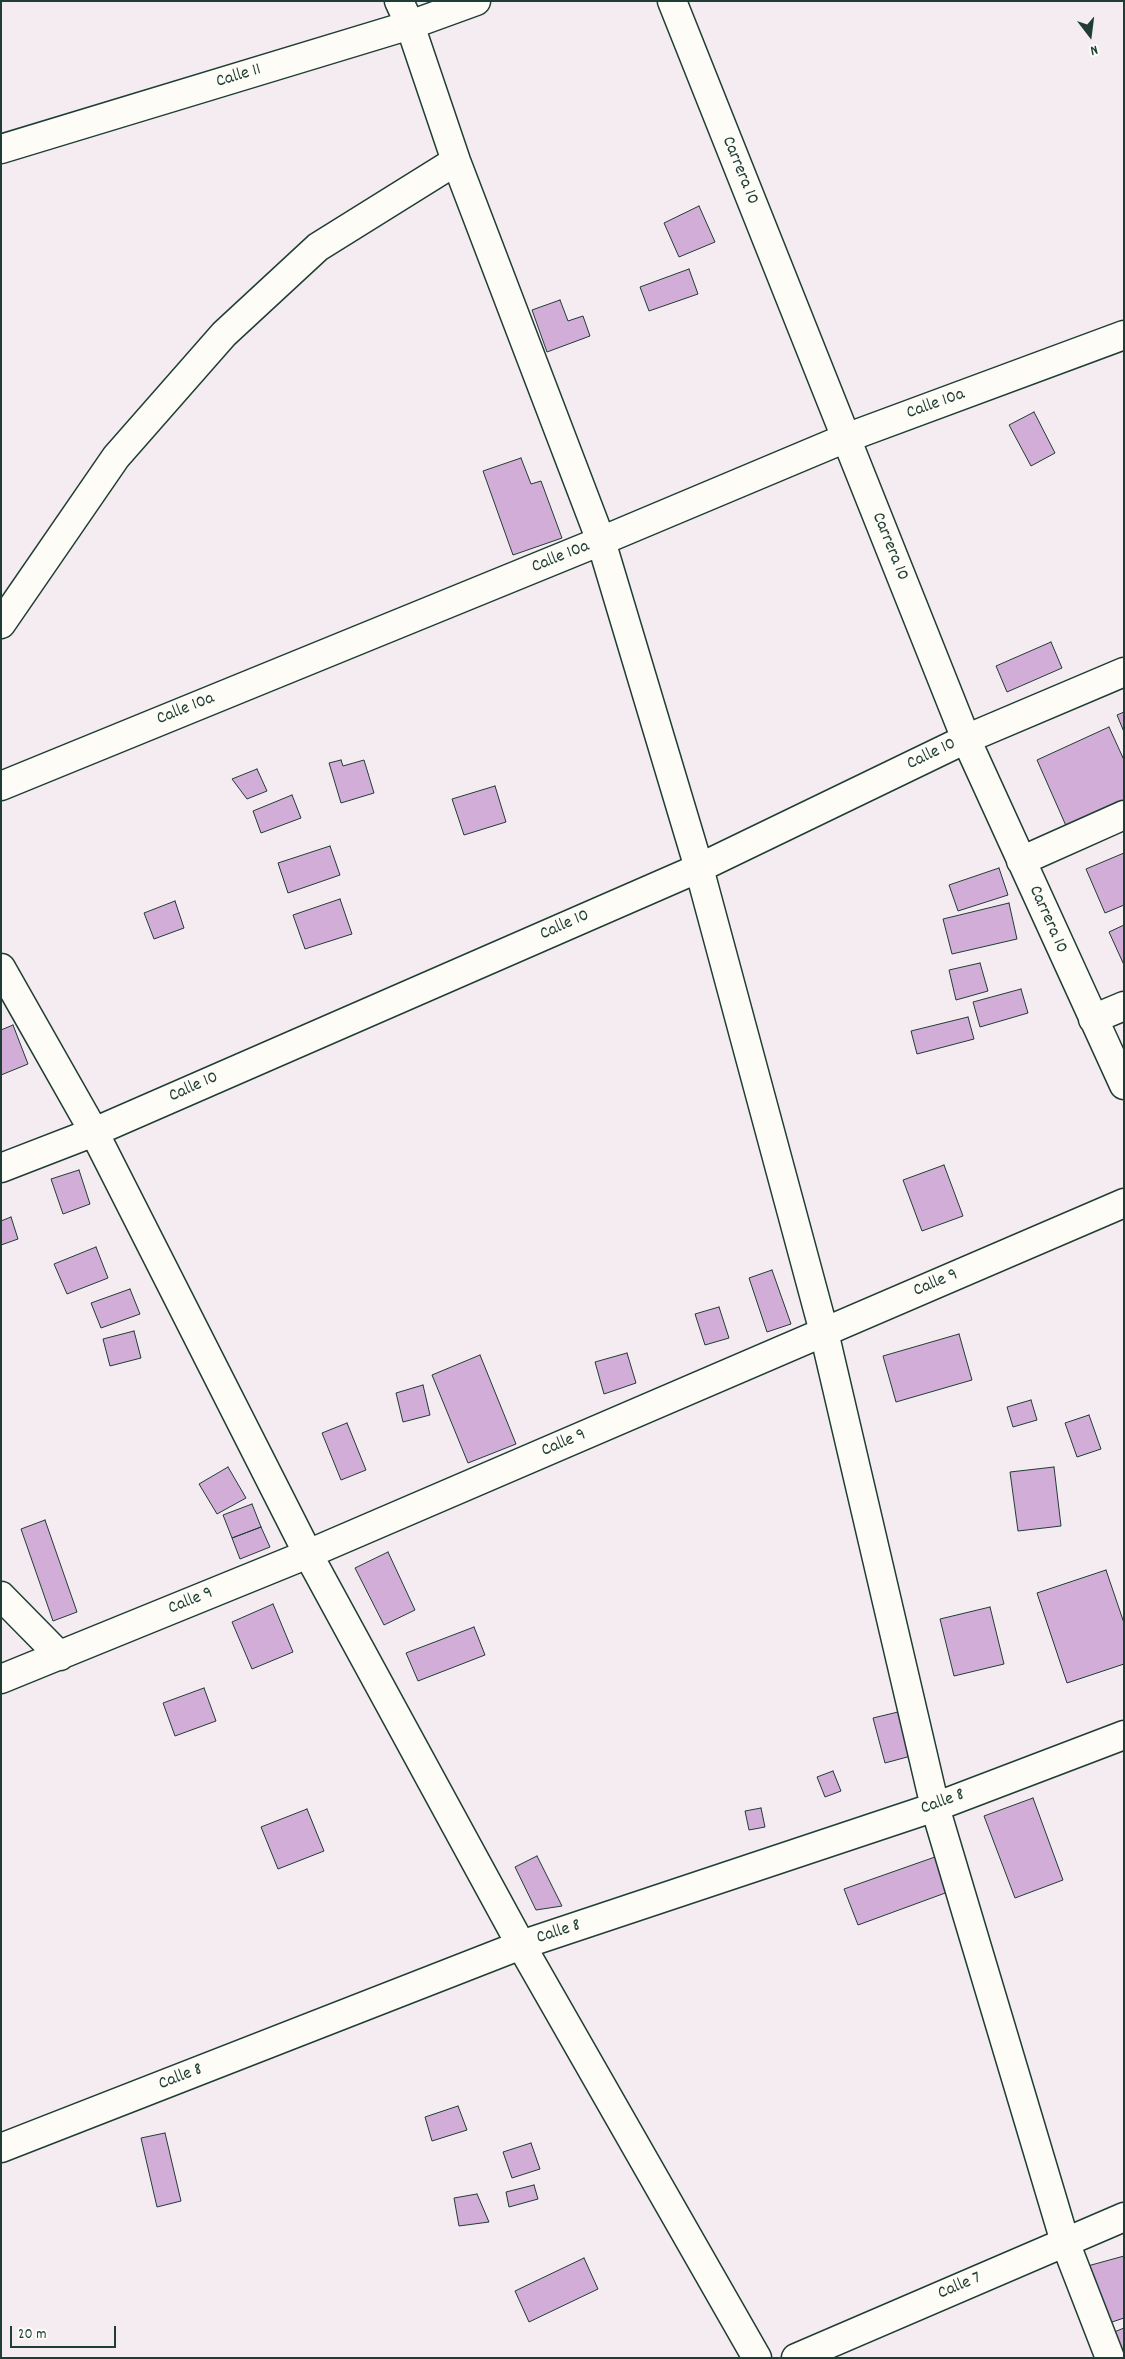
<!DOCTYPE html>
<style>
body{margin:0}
#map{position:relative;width:1125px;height:2359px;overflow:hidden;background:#f4ecf1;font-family:Dekko,sans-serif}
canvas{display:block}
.frame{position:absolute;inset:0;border:2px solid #1f3d34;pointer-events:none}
.north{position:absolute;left:1065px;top:10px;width:50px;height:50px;-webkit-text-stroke:4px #fdfcf7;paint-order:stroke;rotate:165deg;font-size:14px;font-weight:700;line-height:20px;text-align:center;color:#1f3d34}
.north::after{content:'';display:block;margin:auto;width:18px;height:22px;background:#1f3d34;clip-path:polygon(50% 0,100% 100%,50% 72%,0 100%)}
.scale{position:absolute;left:10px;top:2326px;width:106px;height:22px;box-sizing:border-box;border:2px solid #1f3d34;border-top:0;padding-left:6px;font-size:15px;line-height:18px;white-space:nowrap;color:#1f3d34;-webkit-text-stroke:4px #fdfcf7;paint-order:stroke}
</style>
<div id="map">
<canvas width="1125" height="2359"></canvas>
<div class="frame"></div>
<div class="north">N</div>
<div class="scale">20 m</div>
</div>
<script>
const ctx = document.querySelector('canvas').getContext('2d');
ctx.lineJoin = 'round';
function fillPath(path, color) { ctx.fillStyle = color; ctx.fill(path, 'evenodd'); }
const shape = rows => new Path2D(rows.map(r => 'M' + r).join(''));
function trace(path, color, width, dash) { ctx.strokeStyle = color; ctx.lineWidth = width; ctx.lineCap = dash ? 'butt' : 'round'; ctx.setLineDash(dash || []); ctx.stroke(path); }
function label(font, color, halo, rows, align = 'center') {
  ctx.font = font + ' Dekko,sans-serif'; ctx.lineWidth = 4; ctx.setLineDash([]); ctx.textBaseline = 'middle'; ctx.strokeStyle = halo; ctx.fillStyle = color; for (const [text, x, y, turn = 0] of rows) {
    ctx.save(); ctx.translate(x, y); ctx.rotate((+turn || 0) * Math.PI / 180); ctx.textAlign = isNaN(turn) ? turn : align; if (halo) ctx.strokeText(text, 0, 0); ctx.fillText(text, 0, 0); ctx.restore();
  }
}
const building = shape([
 [699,206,715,242,679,257,664,223,699,206],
 [689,269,698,294,649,311,640,287,689,269],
 [560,300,568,321,583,316,590,336,547,352,532,310,560,300],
 [1034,412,1055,453,1031,466,1009,425,1034,412],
 [521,458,531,484,541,481,562,538,513,555,483,471,521,458],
 [1051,642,1062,668,1007,692,996,666,1051,642],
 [1124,712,1124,732,1117,715,1124,712],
 [1109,727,1124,760,1124,803,1067,828,1037,760,1109,727],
 [341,760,343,766,364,760,374,793,341,803,329,763,341,760],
 [257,769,267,791,247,799,232,779,257,769],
 [495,786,506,822,464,835,452,799,495,786],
 [292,795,301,818,261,833,253,811,292,795],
 [330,846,340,875,288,893,278,863,330,846],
 [1124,853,1124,905,1105,913,1086,869,1124,853],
 [999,868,1008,895,958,911,949,885,999,868],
 [340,899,352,934,305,949,293,915,340,899],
 [175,901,184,928,154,939,144,913,175,901],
 [1009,903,1017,939,952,954,943,919,1009,903],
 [1124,925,1124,965,1109,932,1124,925],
 [980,963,988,991,956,1000,949,970,980,963],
 [1021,989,1028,1013,980,1027,973,1002,1021,989],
 [968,1017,974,1039,917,1054,911,1031,968,1017],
 [13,1025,28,1064,1,1075,1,1030,13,1025],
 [944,1165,963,1216,922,1231,903,1180,944,1165],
 [79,1170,90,1204,63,1214,51,1179,79,1170],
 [11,1217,18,1239,1,1245,1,1221,11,1217],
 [96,1247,108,1278,67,1294,54,1264,96,1247],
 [772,1270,791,1324,767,1332,749,1278,772,1270],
 [130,1289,140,1314,101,1328,91,1303,130,1289],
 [719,1307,729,1338,705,1345,695,1314,719,1307],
 [134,1331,141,1358,110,1366,103,1339,134,1331],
 [959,1334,972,1380,896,1402,883,1356,959,1334],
 [627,1353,636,1383,604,1394,595,1362,627,1353],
 [480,1355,516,1444,468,1463,432,1375,480,1355],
 [423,1385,430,1415,403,1422,396,1393,423,1385],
 [1031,1400,1037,1420,1013,1427,1007,1407,1031,1400],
 [1089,1415,1101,1449,1077,1457,1065,1423,1089,1415],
 [347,1423,366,1470,341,1480,322,1433,347,1423],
 [228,1467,246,1498,217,1514,199,1484,228,1467],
 [1054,1467,1061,1526,1018,1531,1010,1472,1054,1467],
 [252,1504,261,1527,232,1538,223,1515,252,1504],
 [45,1520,77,1612,53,1621,21,1529,45,1520],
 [261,1527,270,1547,240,1559,232,1538,261,1527],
 [388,1552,415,1610,384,1625,355,1568,388,1552],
 [1106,1570,1124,1623,1124,1664,1067,1683,1037,1593,1106,1570],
 [273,1604,293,1652,252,1669,232,1622,273,1604],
 [990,1607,1004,1664,954,1676,940,1619,990,1607],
 [474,1627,485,1655,418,1681,406,1653,474,1627],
 [204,1688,216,1721,175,1736,163,1703,204,1688],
 [898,1712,911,1756,885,1763,873,1718,898,1712],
 [833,1771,841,1791,825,1797,817,1777,833,1771],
 [1033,1798,1063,1880,1015,1898,984,1816,1033,1798],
 [761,1808,765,1827,749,1830,745,1811,761,1808],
 [307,1809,324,1851,278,1869,261,1827,307,1809],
 [537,1856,562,1906,536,1910,515,1867,537,1856],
 [935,1857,948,1892,858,1925,844,1889,935,1857],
 [458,2106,467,2130,432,2141,425,2117,458,2106],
 [165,2133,181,2201,157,2207,141,2138,165,2133],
 [531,2143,540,2169,512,2178,503,2152,531,2143],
 [534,2185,538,2199,509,2207,506,2192,534,2185],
 [477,2194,489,2222,459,2226,454,2198,477,2194],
 [1124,2256,1124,2318,1106,2324,1084,2267,1124,2256],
 [584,2258,598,2289,529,2322,515,2291,584,2258],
 [1124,2328,1124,2358,1116,2358,1107,2335,1124,2328]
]);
const minor = shape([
 [399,1,410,25,456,161,601,541,699,868,824,1332,935,1807,1065,2242,1110,2358],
 [672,1,966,739,1124,1085],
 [1,149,410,25,476,1],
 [1,624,116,457,224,334,318,247,456,161],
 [1,786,601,541,846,438,1124,335],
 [1021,861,1124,815],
 [1,968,94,1132,308,1554,521,1945,757,2358],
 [1093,1019,1124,1006],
 [1,1168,94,1132,699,868,966,739,1124,672],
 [1,1596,60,1656],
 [1,1679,308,1554,1124,1203],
 [1,2148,521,1945,935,1807,1124,1735],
 [796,2358,1124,2217]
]);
const streetNames = [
 ["Calle 11",239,77,-17],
 ["Carrera 10",739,171,68],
 ["Calle 10a",936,405,-20],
 ["Carrera 10",889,547,68],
 ["Calle 10a",561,558,-22],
 ["Calle 10a",186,710,-22],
 ["Calle 10",932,755,-26],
 ["Carrera 10",1047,920,66],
 ["Calle 10",565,926,-24],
 ["Calle 10",194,1088,-24],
 ["Calle 9",936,1284,-23],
 ["Calle 9",564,1444,-23],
 ["Calle 9",191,1602,-22],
 ["Calle 8",943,1803,-20],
 ["Calle 8",559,1933,-18],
 ["Calle 8",181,2078,-21],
 ["Calle 7",960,2287,-23]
];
fillPath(building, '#d1add7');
trace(building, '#1f3d34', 1);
trace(minor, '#1f3d34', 31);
trace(minor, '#fdfcf7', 28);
label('18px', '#1f3d34', '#fdfcf7', streetNames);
</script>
